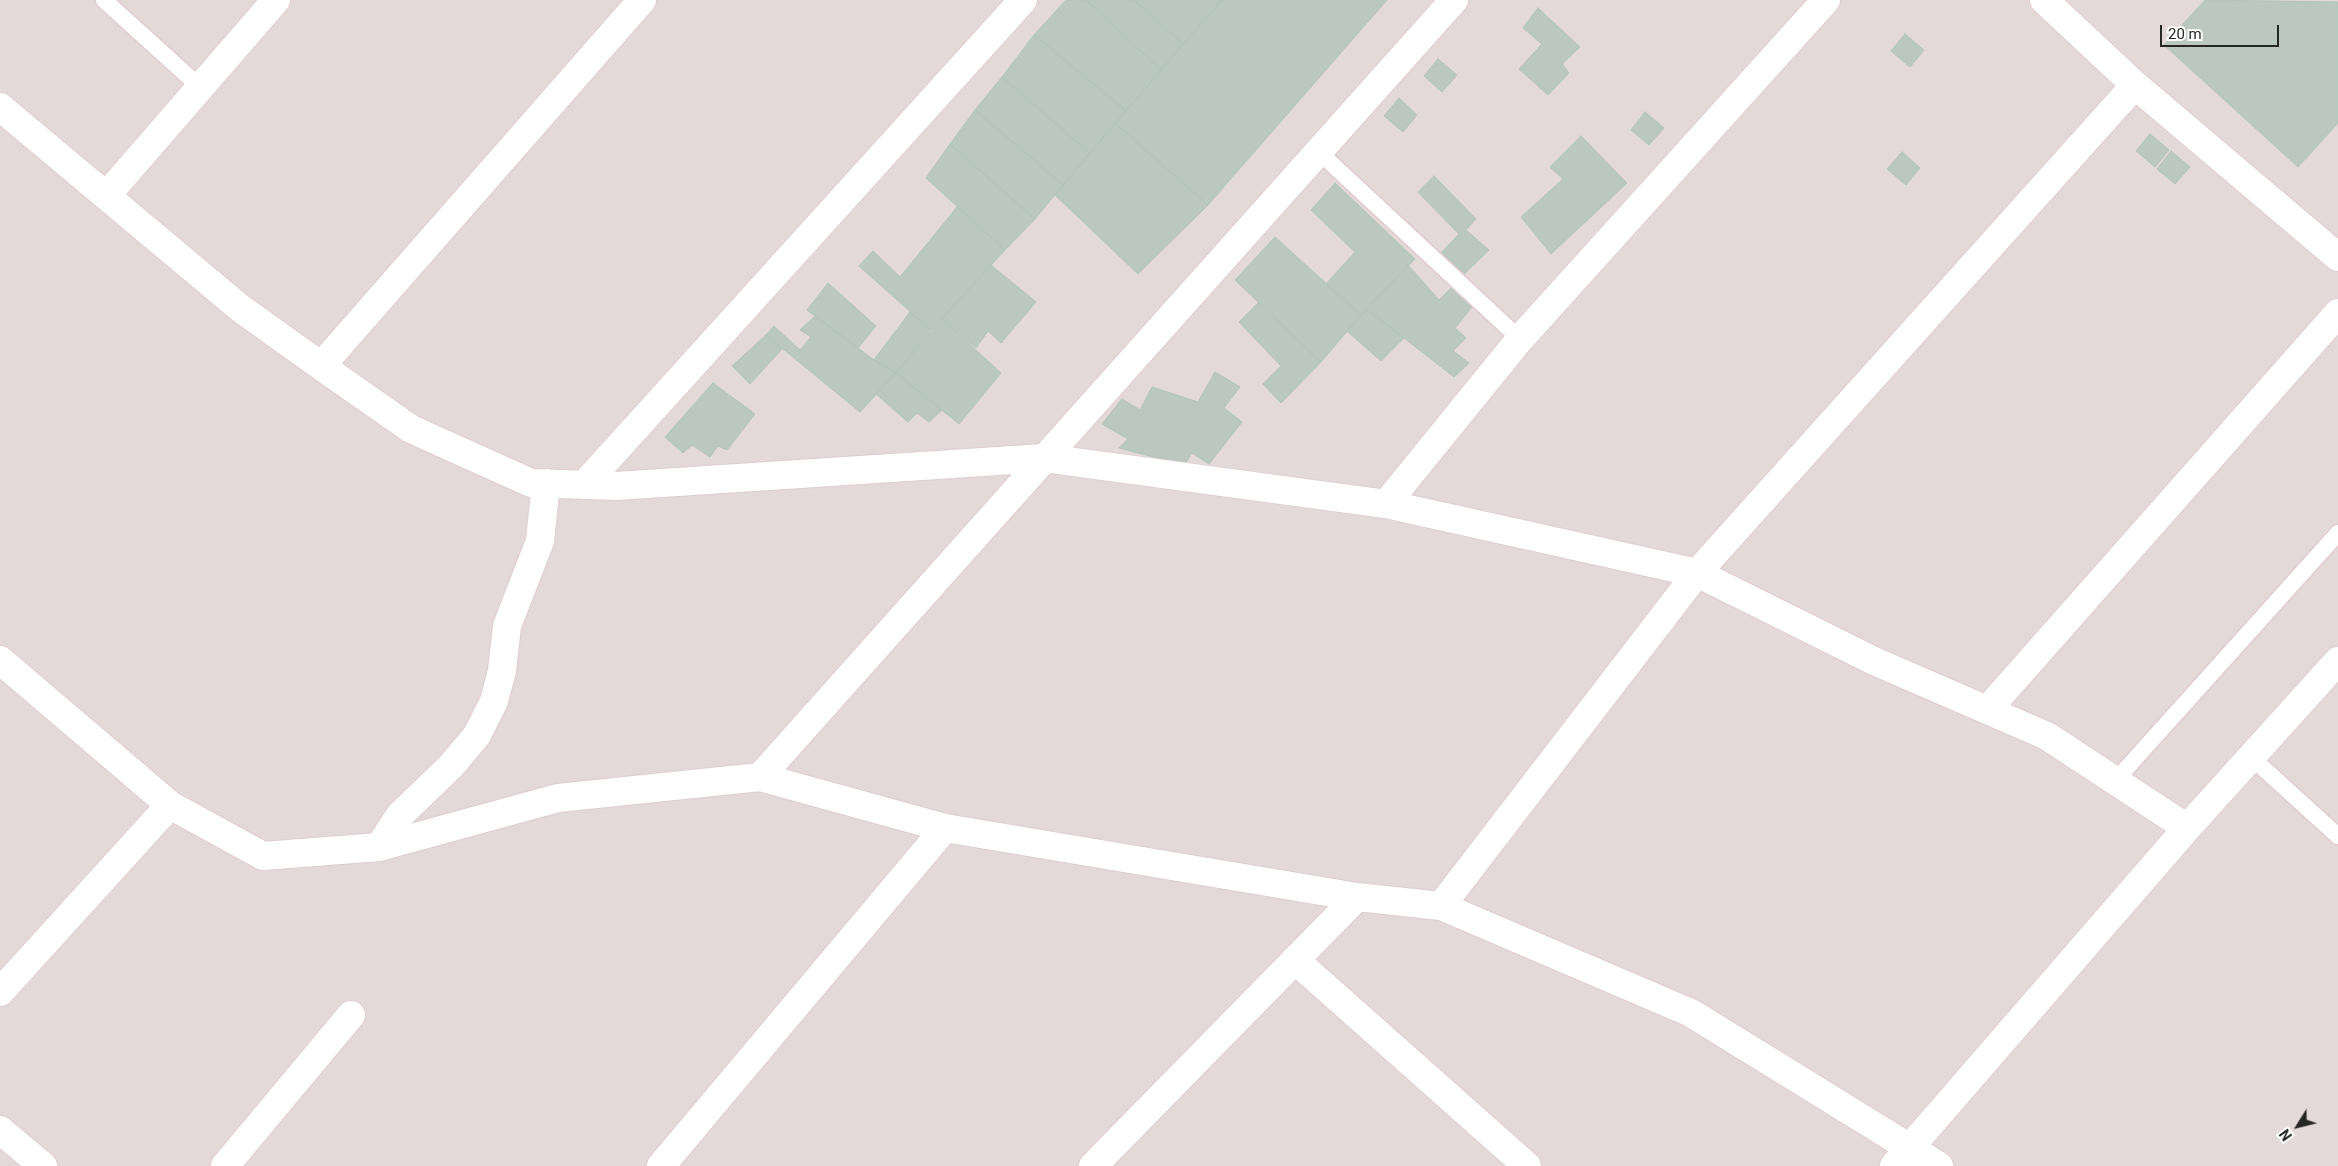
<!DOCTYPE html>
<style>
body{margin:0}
#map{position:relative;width:2338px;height:1166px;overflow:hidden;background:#d7eade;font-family:Roboto,sans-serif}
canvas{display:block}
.north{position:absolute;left:2273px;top:1101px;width:50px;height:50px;-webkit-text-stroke:4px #fff;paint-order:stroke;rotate:234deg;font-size:14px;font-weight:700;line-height:20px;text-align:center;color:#262626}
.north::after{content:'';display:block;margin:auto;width:18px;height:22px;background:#262626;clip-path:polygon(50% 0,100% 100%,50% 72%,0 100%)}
.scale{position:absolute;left:2160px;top:25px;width:119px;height:22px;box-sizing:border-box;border:2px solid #262626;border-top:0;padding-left:6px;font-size:15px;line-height:18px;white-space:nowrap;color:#262626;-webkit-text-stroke:4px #fff;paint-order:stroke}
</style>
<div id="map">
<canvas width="2338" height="1166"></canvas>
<div class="north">N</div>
<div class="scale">20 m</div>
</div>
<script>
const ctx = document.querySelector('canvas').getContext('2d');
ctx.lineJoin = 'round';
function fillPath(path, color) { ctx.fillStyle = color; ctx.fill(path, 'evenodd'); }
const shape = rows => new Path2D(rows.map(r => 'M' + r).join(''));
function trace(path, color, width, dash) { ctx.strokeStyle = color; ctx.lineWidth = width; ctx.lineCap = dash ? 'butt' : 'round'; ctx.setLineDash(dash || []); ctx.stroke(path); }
const industrial = shape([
 [0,0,2338,0,2338,1166,0,1166]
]);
const building = shape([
 [1066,0,1086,0,1161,70,1126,111,1034,35,1066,0],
 [1086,0,1134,0,1183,44,1161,70,1086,0],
 [1134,0,1222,0,1183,44,1134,0],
 [1222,0,1387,0,1208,205,1115,123,1222,0],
 [2205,0,2338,2,2338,123,2298,167,2164,45,2205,0],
 [1538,8,1580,47,1562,64,1569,73,1548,95,1519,69,1542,44,1523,28,1538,8],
 [1905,34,1924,50,1910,67,1891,51,1905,34],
 [1034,35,1126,111,1090,153,1002,77,1034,35],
 [1438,59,1457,75,1442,92,1424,76,1438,59],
 [1002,77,1090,153,1063,185,975,110,1002,77],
 [1399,98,1417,115,1403,132,1384,116,1399,98],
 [975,110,1063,185,1035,219,950,144,975,110],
 [1645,112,1664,128,1649,145,1631,130,1645,112],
 [1115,123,1208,205,1138,274,1055,195,1115,123],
 [2150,134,2169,150,2155,167,2136,151,2150,134],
 [1581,136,1627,183,1551,254,1521,217,1563,179,1550,167,1581,136],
 [950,144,1035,219,1005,250,926,178,950,144],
 [2171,151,2190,167,2175,184,2157,169,2171,151],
 [1902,152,1920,168,1906,185,1887,169,1902,152],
 [1434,176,1476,219,1466,230,1489,250,1462,276,1440,254,1459,234,1418,192,1434,176],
 [1335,183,1415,259,1361,315,1326,284,1355,252,1311,210,1335,183],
 [957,207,1005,250,931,330,859,266,873,251,900,277,957,207],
 [1275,237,1361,315,1321,362,1235,280,1275,237],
 [991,265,1036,302,1001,343,988,331,976,348,942,319,991,265],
 [1408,265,1439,300,1451,288,1472,307,1455,328,1466,338,1453,351,1469,363,1454,377,1367,309,1408,265],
 [828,283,876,326,858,348,807,310,828,283],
 [1258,303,1321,362,1281,403,1263,384,1281,366,1239,322,1258,303],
 [1367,309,1404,338,1381,361,1347,331,1367,309],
 [910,312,931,330,896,373,874,360,910,312],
 [815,316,874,360,896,373,860,412,766,335,774,326,800,350,811,337,800,330,815,316],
 [942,319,1001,373,959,424,896,373,942,319],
 [766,335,782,349,750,384,732,366,766,335],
 [1215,372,1240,387,1224,408,1242,422,1209,464,1192,453,1184,465,1119,448,1128,439,1102,424,1122,399,1140,410,1152,387,1198,402,1215,372],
 [896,373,942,410,929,422,917,413,908,422,876,394,896,373],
 [713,383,755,414,727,450,718,446,710,457,692,445,683,453,665,437,713,383]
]);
const service = shape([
 [104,0,201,88],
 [1319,152,1520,339],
 [2251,757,2338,836],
 [2115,781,2338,533]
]);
const minor = shape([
 [2044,0,2135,85,2338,257],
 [0,107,240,308,321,366,411,429,531,483,616,486,1044,458,1386,504,1697,573,1874,661,2047,736,2187,828],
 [106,196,276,0],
 [321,366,642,0],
 [584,485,1023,0],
 [1386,504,1520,339,1826,0],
 [0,660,170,805,263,856,379,847,558,798,760,777,945,828,1357,897,1441,906,1691,1013,1939,1166],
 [1988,709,2338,313],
 [760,777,1454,0],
 [379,847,400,815,451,766,477,735,494,701,502,671,507,626,540,541,546,483],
 [1441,906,1697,573,2135,85],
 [1295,960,1527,1166],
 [0,992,170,805],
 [0,1130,43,1166],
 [225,1166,351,1015],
 [661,1166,945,828],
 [1093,1166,1357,897],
 [1894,1166,2187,828,2338,661]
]);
fillPath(industrial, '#e2d9d8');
fillPath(building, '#bac8c0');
trace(building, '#b1c5ba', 1);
trace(service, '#e1ccd3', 19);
trace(minor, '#e1ccd3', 30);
trace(service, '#fff', 16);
trace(minor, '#fff', 28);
</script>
